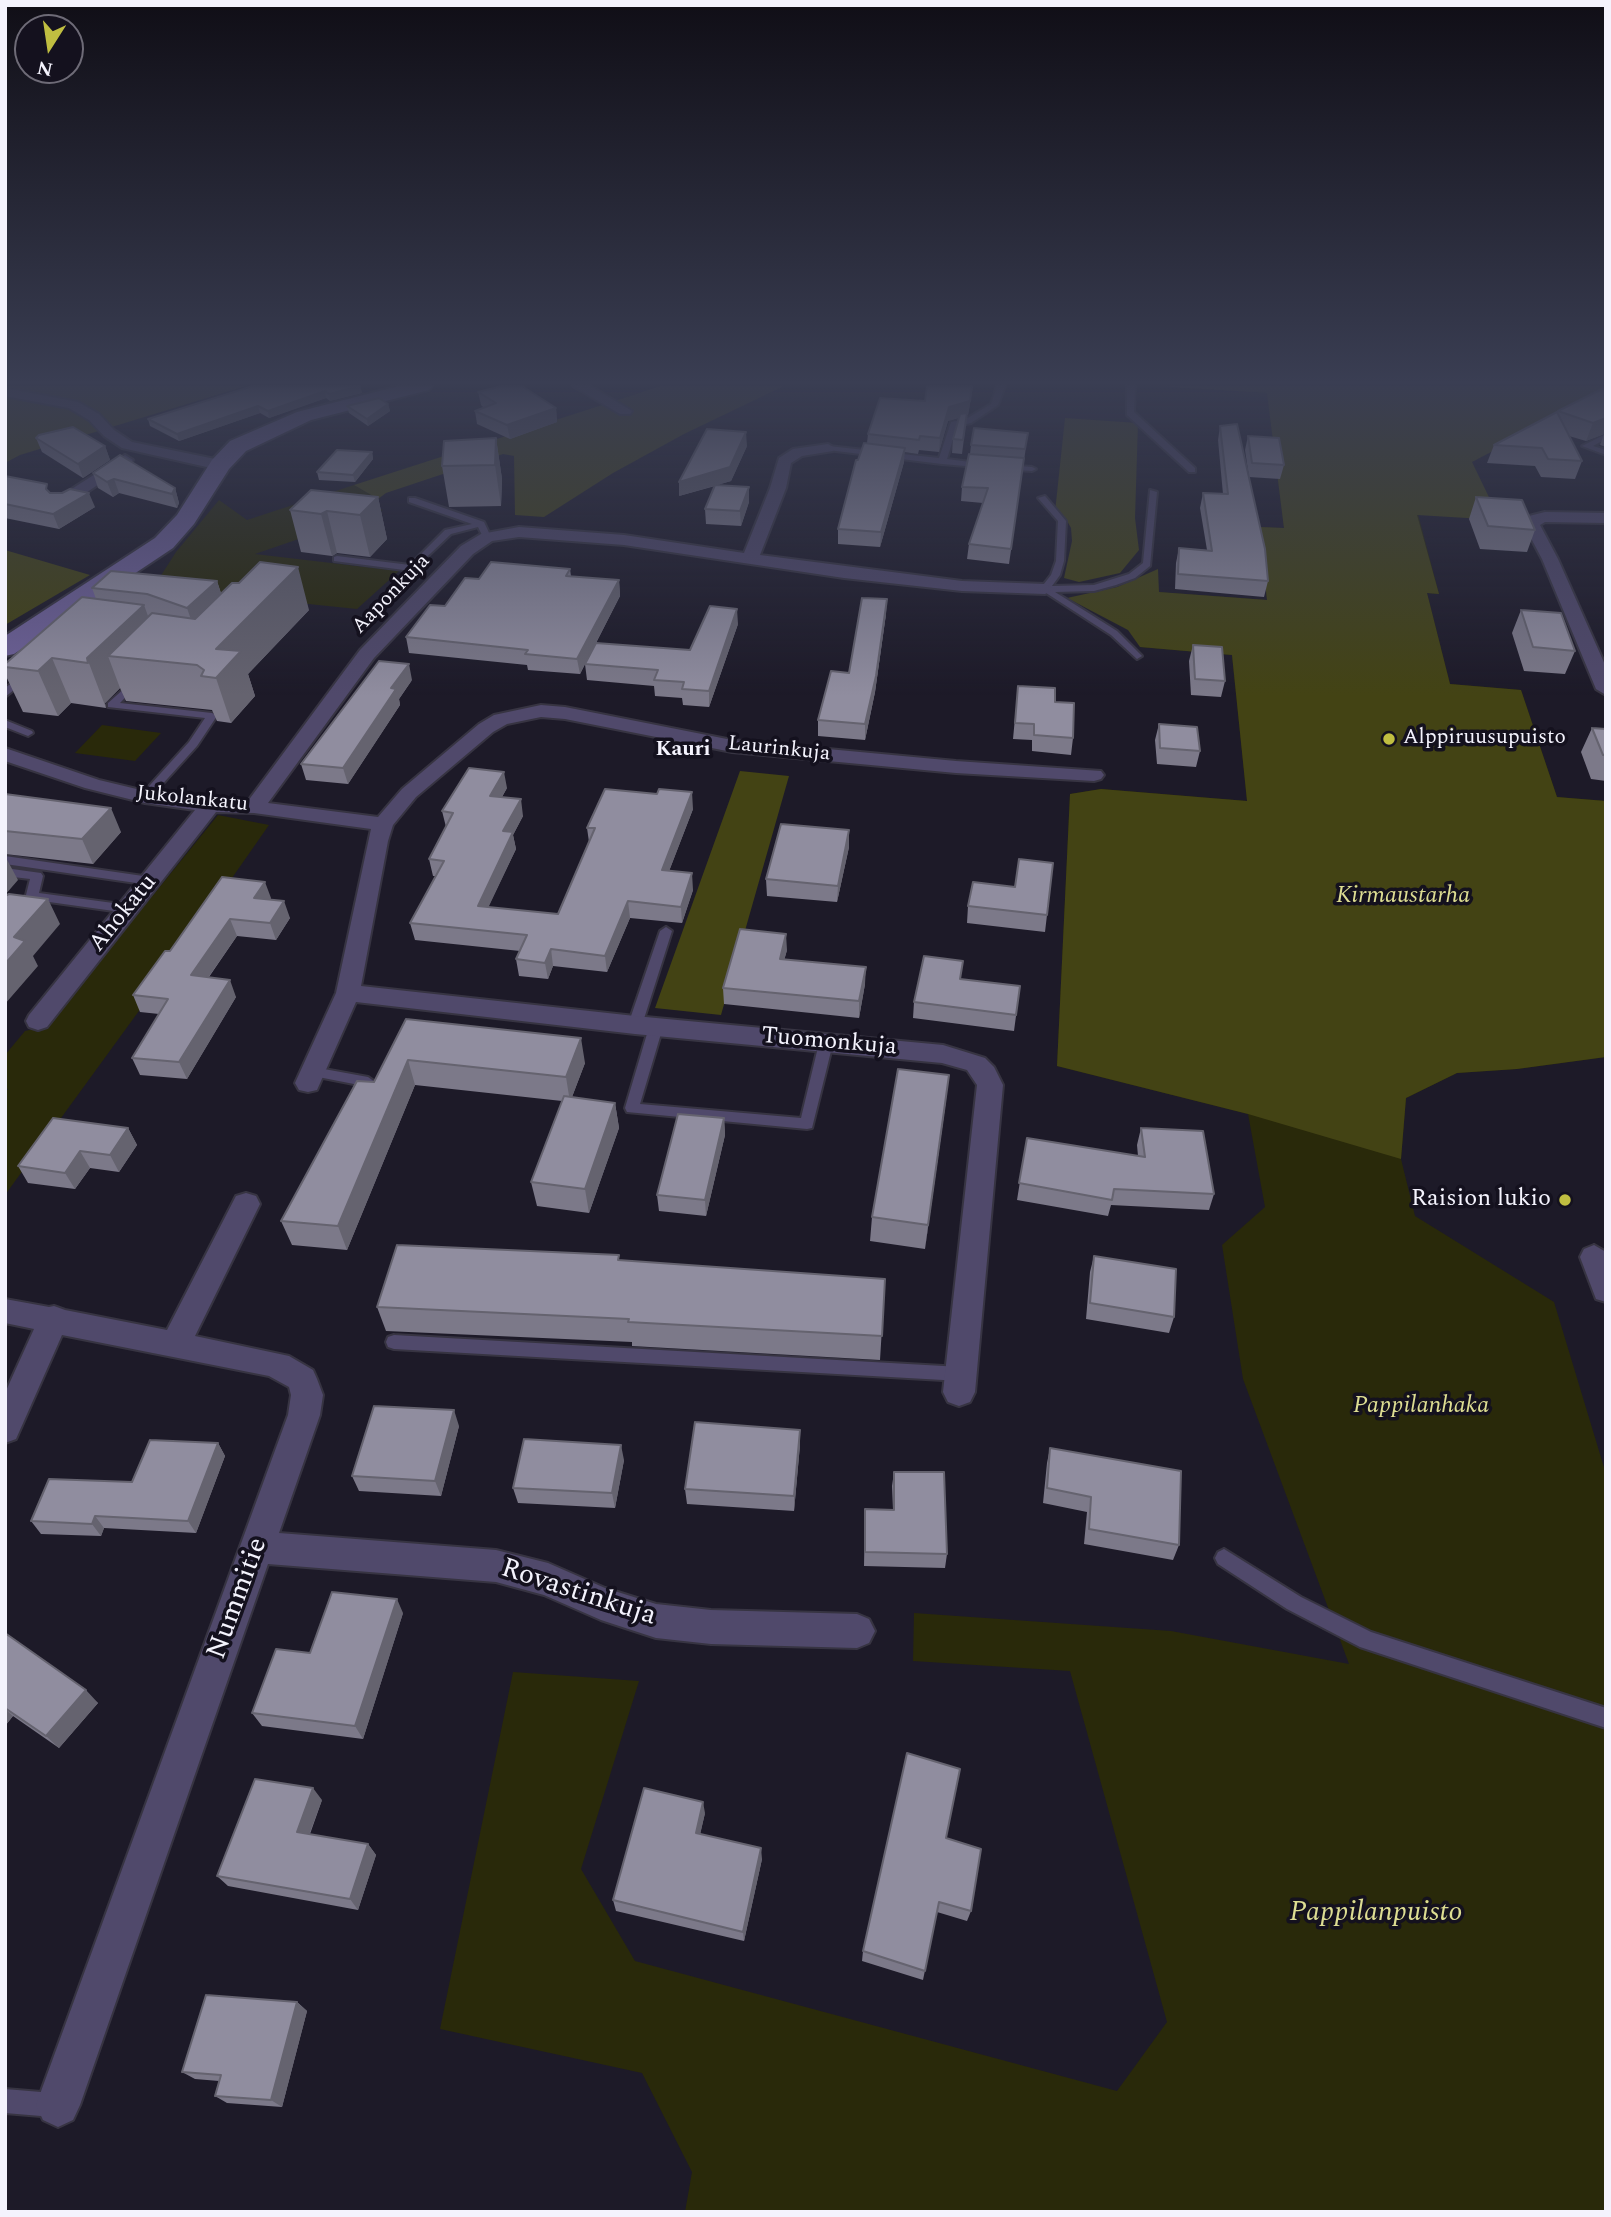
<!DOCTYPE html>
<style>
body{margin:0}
#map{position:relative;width:1611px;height:2217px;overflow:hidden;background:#1d1a28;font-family:Spectral,serif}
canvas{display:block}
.frame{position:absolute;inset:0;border:7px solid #f4f3fd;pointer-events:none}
.north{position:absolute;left:14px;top:14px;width:70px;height:70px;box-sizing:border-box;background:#14111e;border:2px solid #6e6b77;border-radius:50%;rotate:192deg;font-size:19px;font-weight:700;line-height:28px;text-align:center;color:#f4f3fd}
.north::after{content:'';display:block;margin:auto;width:24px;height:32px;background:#c0be41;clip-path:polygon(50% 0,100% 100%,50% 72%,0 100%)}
</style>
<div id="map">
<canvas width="1611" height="2217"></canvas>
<div class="frame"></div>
<div class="north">N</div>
</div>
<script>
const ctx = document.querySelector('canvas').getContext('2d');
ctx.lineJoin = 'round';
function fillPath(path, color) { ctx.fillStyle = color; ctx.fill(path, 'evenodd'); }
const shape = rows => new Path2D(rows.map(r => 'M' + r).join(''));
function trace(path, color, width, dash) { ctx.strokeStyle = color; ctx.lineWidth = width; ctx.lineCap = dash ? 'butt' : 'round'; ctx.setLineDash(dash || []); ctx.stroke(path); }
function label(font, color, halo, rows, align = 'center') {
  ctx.font = font + ' Spectral,serif'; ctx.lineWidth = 7; ctx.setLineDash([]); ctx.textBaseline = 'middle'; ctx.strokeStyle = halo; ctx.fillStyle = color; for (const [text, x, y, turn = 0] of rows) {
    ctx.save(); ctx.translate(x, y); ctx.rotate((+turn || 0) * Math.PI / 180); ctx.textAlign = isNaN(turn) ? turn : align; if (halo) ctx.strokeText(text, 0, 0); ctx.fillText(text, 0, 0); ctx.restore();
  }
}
const green = shape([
 [1267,393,1418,514,1439,594,1427,593,1450,684,1521,690,1557,797,1606,801,1606,1057,1517,1069,1457,1073,1406,1098,1401,1159,1415,1216,1554,1302,1606,1474,1606,2212,685,2212,692,2172,642,2073,440,2029,513,1672,639,1681,581,1869,635,1961,1117,2091,1167,2022,1070,1671,913,1661,914,1613,1171,1631,1349,1664,1243,1379,1222,1245,1265,1207,1248,1114,1057,1066,1070,794,1101,789,1247,801,1232,655,1140,647,1158,592,1267,600,1259,527,1284,528],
 [354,485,378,499,370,506,383,510,255,554,399,571,357,609,153,588,176,552,219,500,247,520],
 [102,725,161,733,135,761,75,753],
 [218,815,269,825,144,1004,5,1195,5,1093,8,1089,5,1088,5,1055,25,1031,47,1026]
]);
const forest = shape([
 [5,386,246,386,20,455,5,463],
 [661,386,784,386,684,434,613,473,544,517,515,515,514,456,503,454,386,493,378,499,354,485],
 [1158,386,1606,386,1606,392,1472,462,1500,520,1417,515,1439,594,1427,593,1450,684,1521,690,1557,797,1606,801,1606,1057,1517,1069,1457,1073,1406,1098,1401,1159,1248,1114,1057,1066,1070,794,1101,789,1247,801,1232,655,1140,647,1128,630,1067,598,1117,587,1158,569,1159,592,1267,600,1259,527,1284,528,1267,393],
 [1065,418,1138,423,1135,518,1139,550,1120,573,1079,582,1064,578,1072,541,1071,528,1066,519,1055,512],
 [5,550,90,575,5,625],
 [740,771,789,776,721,1015,655,1008]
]);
const lane = shape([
 [997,386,1005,386,998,405,971,423,957,426,947,459,986,464,990,466,989,468,942,464,828,450,824,448,828,446,939,458,951,422,966,419,991,404,997,386],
 [1127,386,1135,386,1134,412,1195,468,1195,472,1189,472,1127,415,1127,386],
 [1606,434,1606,439,1593,446,1606,450,1606,455,1582,446,1606,434],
 [1006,465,1032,467,1036,469,1032,471,1003,469,1002,467,1006,465],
 [1150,490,1157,492,1150,566,1135,578,1116,585,1094,591,1055,592,1117,631,1142,656,1137,659,1111,635,1040,589,1051,575,1056,561,1058,521,1038,498,1045,496,1066,521,1064,561,1060,575,1052,586,1094,585,1129,574,1143,563,1150,490],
 [409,498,415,498,484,522,491,537,484,539,478,527,451,534,412,571,334,561,334,557,337,556,410,565,445,530,472,524,409,502,409,498],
 [25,673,29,674,29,678,5,697,5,688,25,673],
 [134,680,139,683,120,703,212,713,217,716,197,746,149,799,145,800,141,799,141,795,189,742,205,718,108,707,108,703,134,680],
 [5,720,32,731,33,733,28,736,5,727,5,720],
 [5,856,150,877,156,881,150,885,5,864,5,856],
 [5,868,41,873,43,876,39,893,128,905,134,909,128,913,35,900,9,928,5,929,5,917,26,895,30,879,5,876,5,868],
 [666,927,672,931,642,1025,640,1028,630,1028,628,1025,660,931,666,927],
 [656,1022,663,1027,640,1104,801,1118,819,1043,821,1040,831,1040,833,1043,812,1128,807,1129,627,1112,625,1108,649,1027,656,1022],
 [313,1067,368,1077,375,1082,366,1100,361,1101,354,1096,359,1085,308,1075,306,1072,308,1069,313,1067],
 [394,1335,961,1367,967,1369,969,1374,967,1379,961,1381,394,1349,388,1347,386,1342,388,1337,394,1335],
 [1224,1549,1301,1597,1371,1632,1606,1708,1606,1728,1360,1647,1287,1609,1218,1564,1215,1558,1218,1552,1224,1549],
 [5,2089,53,2093,61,2097,65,2105,61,2113,53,2117,5,2113,5,2089]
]);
const street = shape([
 [573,386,590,386,632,411,630,414,620,414,573,386],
 [5,388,78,402,99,414,114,430,132,442,220,460,228,465,220,470,122,448,104,436,89,420,69,408,5,396,5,388],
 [828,444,835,448,833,451,802,456,791,463,786,488,760,555,962,581,1045,584,1054,589,1045,594,962,591,844,578,624,545,519,537,492,541,473,554,374,658,268,803,378,817,402,789,479,724,494,715,541,705,565,707,732,740,956,761,1101,771,1104,775,1101,779,1094,781,956,773,732,752,565,719,541,717,507,724,493,732,416,797,393,825,388,841,361,986,635,1016,943,1045,985,1058,994,1067,1003,1085,975,1392,970,1402,959,1406,948,1402,943,1392,977,1085,967,1070,942,1063,635,1034,356,1002,317,1090,308,1092,299,1090,295,1083,336,993,371,829,254,813,216,812,47,1027,38,1030,29,1027,26,1021,29,1015,195,810,145,803,85,788,5,761,5,748,99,780,145,791,210,800,248,801,360,650,461,546,481,534,519,527,624,535,744,553,770,488,779,458,793,449,828,444],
 [125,455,133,460,130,463,68,505,56,505,54,502,56,499,125,455],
 [1545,512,1606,513,1606,523,1545,522,1540,525,1558,559,1606,667,1606,695,1596,689,1542,559,1524,525,1529,516,1545,512],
 [246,1193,256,1196,260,1204,195,1336,289,1356,313,1370,317,1379,323,1395,320,1415,279,1533,496,1550,548,1563,605,1588,656,1604,711,1610,857,1614,869,1619,875,1631,869,1643,857,1648,711,1644,656,1638,601,1620,544,1595,496,1582,268,1564,80,2105,73,2120,58,2127,43,2120,36,2105,288,1415,291,1395,289,1387,269,1376,62,1335,16,1439,5,1443,5,1393,34,1329,5,1323,5,1299,49,1307,54,1306,65,1310,167,1330,236,1196,246,1193],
 [1594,1245,1606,1252,1606,1302,1596,1299,1580,1257,1584,1249,1594,1245]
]);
const secondary = shape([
 [399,386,432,386,429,390,311,420,246,451,229,469,194,524,173,548,14,654,5,656,5,636,155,538,177,515,212,460,230,441,297,412,399,386]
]);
const wall = shape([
 [360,386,362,393,330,401,326,398,269,418,260,413,179,441,150,426,148,419],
 [927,386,973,386,968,415,967,415,962,454,952,453,953,439,959,418,948,421,939,452,919,450,918,454,904,452,904,462,880,547,838,544,838,529,858,460,867,443,868,434,925,401],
 [1606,387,1606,447,1600,445,1604,434,1586,441,1569,436,1582,461,1575,479,1541,477,1535,466,1487,463,1494,445,1557,413,1558,411],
 [478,392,556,408,557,422,510,439,477,424,475,411,484,408,481,405],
 [388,404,390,411,368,426,349,413,347,406],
 [1220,426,1268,581,1264,597,1175,589,1176,563,1179,548,1207,550,1200,508,1203,493,1223,494,1218,440],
 [1248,436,1284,465,1280,479,1249,477,1245,450],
 [36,438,105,446,110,460,83,478,42,452],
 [496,438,502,479,501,506,449,507,442,466],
 [971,445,1026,447,1009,564,967,559,969,544,983,503,961,501,962,487,970,454],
 [747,446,731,481,717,485,749,502,741,526,706,524,705,509,715,486,679,496],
 [372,452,373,459,355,482,319,480,317,472],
 [93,473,175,488,179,503,177,508,119,493,113,497,98,488],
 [5,476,51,493,95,507,59,529,5,518],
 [378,497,387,539,370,557,337,553,332,556,301,552,290,510],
 [1476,497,1535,530,1527,552,1480,549,1469,519],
 [570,569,571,576,619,580,620,596,596,643,690,650,738,624,709,707,683,705,682,698,655,696,654,686,587,680,585,664,580,674,528,670,527,665,409,653,406,637,479,579],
 [217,581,221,593,309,610,248,674,255,696,231,723,217,721,212,710,126,701,120,688,105,703,106,708,71,703,58,716,23,712,5,674,5,664,96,599,92,588],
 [1521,610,1575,651,1565,674,1524,671,1512,633],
 [886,614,875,692,865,740,818,736,818,720],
 [1193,645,1225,681,1221,697,1191,695,1189,661],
 [412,680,399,699,400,705,348,784,306,780,301,764],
 [1018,686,1055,702,1073,738,1071,755,1032,751,1032,740,1013,739],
 [1159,724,1200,751,1196,767,1157,764,1155,740],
 [1592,728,1606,729,1606,781,1591,779,1581,752],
 [507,788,502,797,523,816,513,835,516,849,488,907,558,914,589,842,587,828,693,809,669,871,693,890,682,923,630,918,607,972,553,966,548,979,519,976,516,959,520,951,415,940,410,923,436,876,433,876,429,859,446,827,442,811],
 [5,794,121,832,93,864,5,854],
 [849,830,849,847,837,902,767,896,766,879],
 [271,898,270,900,290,918,276,940,237,936,209,977,236,997,187,1079,140,1075,132,1058,159,1014,140,1012,133,995,170,951],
 [968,906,1047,915,1045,932,967,923],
 [787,950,784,960,865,984,859,1018,724,1004,723,988],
 [961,979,1020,986,1014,1031,913,1018,914,1002],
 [406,1019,585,1063,572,1097,615,1103,619,1128,589,1213,537,1206,531,1182,562,1101,415,1085,347,1250,292,1245,281,1221,374,1082],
 [946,1100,925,1249,870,1241,872,1217],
 [724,1118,725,1135,706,1216,659,1211,657,1195],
 [128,1128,137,1145,119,1172,90,1168,75,1189,28,1183,18,1166],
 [1141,1128,1214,1194,1209,1210,1111,1205,1108,1216,1017,1200,1027,1138,1138,1156,1137,1145],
 [1094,1256,1174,1317,1169,1333,1086,1319,1090,1272],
 [619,1260,885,1279,880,1360,632,1346,632,1342,386,1331,377,1307],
 [459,1426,441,1496,359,1491,352,1476],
 [800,1430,800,1445,794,1511,687,1504,685,1489],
 [218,1443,225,1456,196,1533,104,1528,101,1536,41,1534,31,1521,132,1482],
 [1050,1448,1179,1545,1173,1560,1084,1544,1087,1512,1043,1503,1047,1463],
 [624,1460,615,1508,518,1503,513,1488],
 [894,1472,947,1554,945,1568,864,1566,865,1509,893,1510,892,1486],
 [403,1613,363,1739,262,1726,252,1713],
 [5,1633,98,1703,59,1748,13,1716,5,1726],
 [322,1800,310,1834,368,1844,376,1855,358,1910,228,1886,217,1876],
 [705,1813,700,1834,762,1859,744,1941,616,1911,613,1900],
 [946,1838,971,1911,967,1921,937,1912,923,1980,862,1961,863,1951],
 [297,2002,307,2011,282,2107,227,2103,215,2096,219,2081,195,2079,182,2072]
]);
const shadedWall = shape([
 [360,386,362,393,330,401,329,394],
 [972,386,973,386,968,415,967,415,962,454,967,415,948,421,939,452,940,438,949,407],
 [325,391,326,398,269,418,268,411],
 [388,404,390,411,368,426,367,419],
 [258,406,260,413,179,441,177,434],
 [556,408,557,422,510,439,507,425],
 [1606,418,1606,430,1604,434,1586,441,1593,423],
 [746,432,747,446,731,481,679,496,679,482],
 [496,438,502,479,501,506,495,465],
 [105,446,110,460,83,478,78,464],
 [905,448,904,462,880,547,881,532],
 [372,452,373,459,355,482,353,475],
 [114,479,119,493,113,497,107,482],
 [749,487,749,502,741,526,740,511],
 [175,488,179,503,177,508,172,494],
 [89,493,95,507,59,529,53,514],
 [378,497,387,539,370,557,360,515],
 [327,511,337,553,332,556,321,514],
 [298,567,309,610,248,674,255,696,231,723,216,678,216,649],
 [619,580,620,596,580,674,577,659],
 [217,581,231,625,202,652,187,608],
 [887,599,886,614,875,692,865,740,865,724],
 [144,605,160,649,108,656,120,688,105,703,106,708,87,658],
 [737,609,738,624,709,707,709,691],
 [52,658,71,703,58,716,38,671],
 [409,664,412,680,399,699,400,705,348,784,343,768,391,688],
 [504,772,507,788,493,812,490,796],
 [692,792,693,809,663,887,662,870],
 [521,799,523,816,513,835,516,849,481,923,478,906,503,831],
 [111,808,121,832,93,864,82,839],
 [849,830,849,847,837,902,838,886],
 [5,856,18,880,5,895],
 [692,873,693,890,682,923,681,907],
 [265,882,271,898,260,915,254,898],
 [48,899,60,924,33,956,38,966,5,1004,5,964,14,937],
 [284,901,290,918,276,940,270,923],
 [628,901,630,918,607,972,605,956],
 [230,919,237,936,198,992,191,975],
 [786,934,787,950,780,976,780,959],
 [551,949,553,966,548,979,545,963],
 [866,967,865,984,859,1018,859,1001],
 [230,980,236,997,187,1079,179,1062],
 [581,1038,585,1063,570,1102,566,1077],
 [408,1060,415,1085,347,1250,338,1226],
 [949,1075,946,1100,925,1249,928,1225],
 [615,1103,619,1128,589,1213,585,1189],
 [724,1118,725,1135,706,1216,705,1200],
 [128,1128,137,1145,119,1172,110,1155],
 [80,1151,90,1168,75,1189,65,1173],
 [454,1410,459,1426,441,1496,435,1481],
 [800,1430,800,1445,794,1511,794,1496],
 [218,1443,225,1456,196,1533,188,1521],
 [621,1445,624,1460,615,1508,612,1493],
 [95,1516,104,1528,101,1536,92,1524],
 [397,1599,403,1613,363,1739,355,1726],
 [86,1690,98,1703,59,1748,46,1736],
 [5,1709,13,1716,5,1726],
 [313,1788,322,1800,306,1843,297,1832],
 [703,1802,705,1813,698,1844,696,1833],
 [368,1844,376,1855,358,1910,350,1899],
 [761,1848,762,1859,744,1941,743,1932],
 [297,2002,307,2011,282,2107,271,2100]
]);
const building = shape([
 [253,386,360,386,329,394,325,391,268,411,258,406,177,434,148,419,253,386],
 [502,386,522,386,556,408,507,425,475,411,496,403,478,392,502,386],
 [927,386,972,386,970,401,949,407,940,438,920,436,919,440,868,434,880,398,925,401,927,386],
 [1606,387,1606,418,1593,423,1558,411,1606,387],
 [379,398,388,404,367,419,347,406,379,398],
 [1557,412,1582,461,1548,459,1542,448,1494,445,1557,412],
 [967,413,963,440,953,439,960,414,967,413],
 [1237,424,1265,549,1268,581,1178,574,1179,548,1212,551,1203,493,1228,494,1220,426,1237,424],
 [73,427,105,446,78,464,36,438,39,435,73,427],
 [974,428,1028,433,1025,449,971,445,974,428],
 [707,429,746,432,730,467,679,482,707,429],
 [1248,436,1279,438,1284,465,1252,463,1248,436],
 [496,438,495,465,442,466,444,441,496,438],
 [864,443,905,448,881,532,838,529,856,460,858,460,864,443],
 [337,450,372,452,353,475,317,472,337,450],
 [969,454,1024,458,1011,549,969,544,988,488,962,487,969,454],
 [120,455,175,488,172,494,114,479,107,482,93,473,120,455],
 [5,476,47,484,46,489,50,493,62,493,70,489,89,493,53,514,5,504,5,476],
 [715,485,749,487,740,511,705,509,715,485],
 [311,490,378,497,360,515,327,511,321,514,290,510,311,490],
 [1476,497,1522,500,1535,530,1488,526,1476,497],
 [260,562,298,567,216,649,241,651,216,678,201,676,204,670,197,665,108,656,152,613,195,619,232,583,239,583,260,562],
 [491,562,570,569,566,576,619,580,577,659,525,654,528,650,406,637,430,605,445,606,465,578,479,579,491,562],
 [111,571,217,581,187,608,147,594,92,588,111,571],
 [82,597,144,605,87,658,88,663,52,658,38,671,5,667,5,664,82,597],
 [862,598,887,599,876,676,865,724,818,720,831,671,849,673,862,598],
 [710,606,737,609,709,691,682,689,684,682,654,680,658,670,585,664,596,643,690,650,710,606],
 [1521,610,1561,613,1575,651,1533,647,1521,610],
 [1193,645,1222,647,1225,681,1195,679,1193,645],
 [379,661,409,664,391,688,396,689,343,768,301,764,379,661],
 [1018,686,1055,688,1055,702,1074,703,1073,738,1034,735,1034,724,1015,723,1018,686],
 [1159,724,1197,727,1200,751,1160,748,1159,724],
 [1592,728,1606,729,1606,755,1603,755,1592,728],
 [469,768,504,772,490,796,521,799,503,831,513,832,478,906,558,914,595,828,587,828,605,789,657,794,659,789,692,792,662,870,692,873,681,907,628,901,605,956,551,949,545,963,516,959,527,935,410,923,444,861,429,859,453,813,442,811,469,768],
 [5,794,111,808,82,839,5,831,5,794],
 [781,824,849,830,838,886,766,879,781,824],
 [1019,859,1053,863,1047,915,968,906,973,882,1015,887,1019,859],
 [222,877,265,882,254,898,284,901,270,923,230,919,191,975,230,980,179,1062,132,1058,168,999,133,995,165,951,170,951,222,877],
 [9,894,48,899,14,937,25,941,5,964,5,896,9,894],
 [740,929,786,934,780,959,866,967,859,1001,723,988,740,929],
 [924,956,963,961,960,979,1020,986,1016,1015,914,1002,924,956],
 [406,1019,581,1038,566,1077,408,1060,338,1226,281,1221,357,1081,374,1082,406,1019],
 [898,1069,949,1075,928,1225,872,1217,898,1069],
 [564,1096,615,1103,585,1189,531,1182,564,1096],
 [678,1114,724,1118,705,1200,657,1195,678,1114],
 [53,1118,128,1128,110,1155,80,1151,65,1173,18,1166,53,1118],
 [1141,1128,1203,1131,1214,1194,1114,1189,1112,1200,1019,1183,1027,1138,1145,1157,1141,1128],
 [397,1245,619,1255,618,1260,885,1279,882,1336,628,1322,629,1319,377,1307,397,1245],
 [1094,1256,1176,1269,1174,1317,1090,1303,1094,1256],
 [374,1406,454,1410,435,1481,352,1476,374,1406],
 [695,1422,800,1430,794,1496,685,1489,695,1422],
 [524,1439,621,1445,612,1493,513,1488,524,1439],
 [150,1440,218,1443,188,1521,95,1516,92,1524,31,1521,49,1479,132,1482,150,1440],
 [1050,1448,1181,1471,1179,1545,1089,1529,1091,1497,1047,1488,1050,1448],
 [894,1472,944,1472,947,1554,865,1552,865,1509,894,1510,894,1472],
 [332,1592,397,1599,355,1726,252,1713,276,1649,310,1653,332,1592],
 [5,1633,86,1690,46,1736,5,1708,5,1633],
 [907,1753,960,1769,946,1838,981,1849,971,1911,939,1902,925,1971,863,1951,907,1753],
 [255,1779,313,1788,297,1832,368,1844,350,1899,217,1876,255,1779],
 [644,1788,703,1802,696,1833,761,1848,743,1932,613,1900,644,1788],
 [206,1995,297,2002,271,2100,215,2096,221,2075,182,2072,206,1995]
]);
const markers = [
 [1389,739,7,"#c0be41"],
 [1565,1200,7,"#c0be41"]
];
const farStreetnames = [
 ["Aaponkuja",392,595,-46],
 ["Laurinkuja",779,750,6],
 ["Jukolankatu",192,800,6]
];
const farPoinames = [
 ["Alppiruusupuisto",1403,739]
];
const farNeighbourhoodnames = [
 ["Kauri",683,751]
];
const parkNames = [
 ["Kirmaustarha",1403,897],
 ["Pappilanhaka",1421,1407]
];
const streetNames = [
 ["Ahokatu",124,914,-51],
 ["Tuomonkuja",829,1043,5]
];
const poiNames = [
 ["Raision lukio",1551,1200]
];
const nearStreetnames = [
 ["Rovastinkuja",578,1594,18],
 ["Nummitie",239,1599,-70]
];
const nearParknames = [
 ["Pappilanpuisto",1376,1915]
];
fillPath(green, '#29290a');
fillPath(forest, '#434314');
trace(lane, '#373442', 4);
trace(street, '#373442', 4);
trace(secondary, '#373442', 4);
fillPath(lane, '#50496b');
fillPath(street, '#50496b');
fillPath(secondary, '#6e6198');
fillPath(wall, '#7c7989');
fillPath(shadedWall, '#65636f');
fillPath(building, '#908d9f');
trace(building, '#65636f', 2);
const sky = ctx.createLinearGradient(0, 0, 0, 696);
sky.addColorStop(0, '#100e16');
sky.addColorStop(0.55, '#3a3e53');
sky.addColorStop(1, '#3a3e5300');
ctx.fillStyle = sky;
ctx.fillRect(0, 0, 1611, 696);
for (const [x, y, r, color] of markers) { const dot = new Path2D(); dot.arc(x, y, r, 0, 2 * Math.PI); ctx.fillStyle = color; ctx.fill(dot); trace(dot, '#14111e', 2.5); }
label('21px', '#f4f3fd', '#14111e', farStreetnames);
label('21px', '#f4f3fd', '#14111e', farPoinames, 'left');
label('bold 21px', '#f4f3fd', '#14111e', farNeighbourhoodnames);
label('italic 24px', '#dddd92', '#14111e', parkNames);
label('24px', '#f4f3fd', '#14111e', streetNames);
label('24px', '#f4f3fd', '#14111e', poiNames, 'right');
label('28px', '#f4f3fd', '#14111e', nearStreetnames);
label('italic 28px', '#dddd92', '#14111e', nearParknames);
</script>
